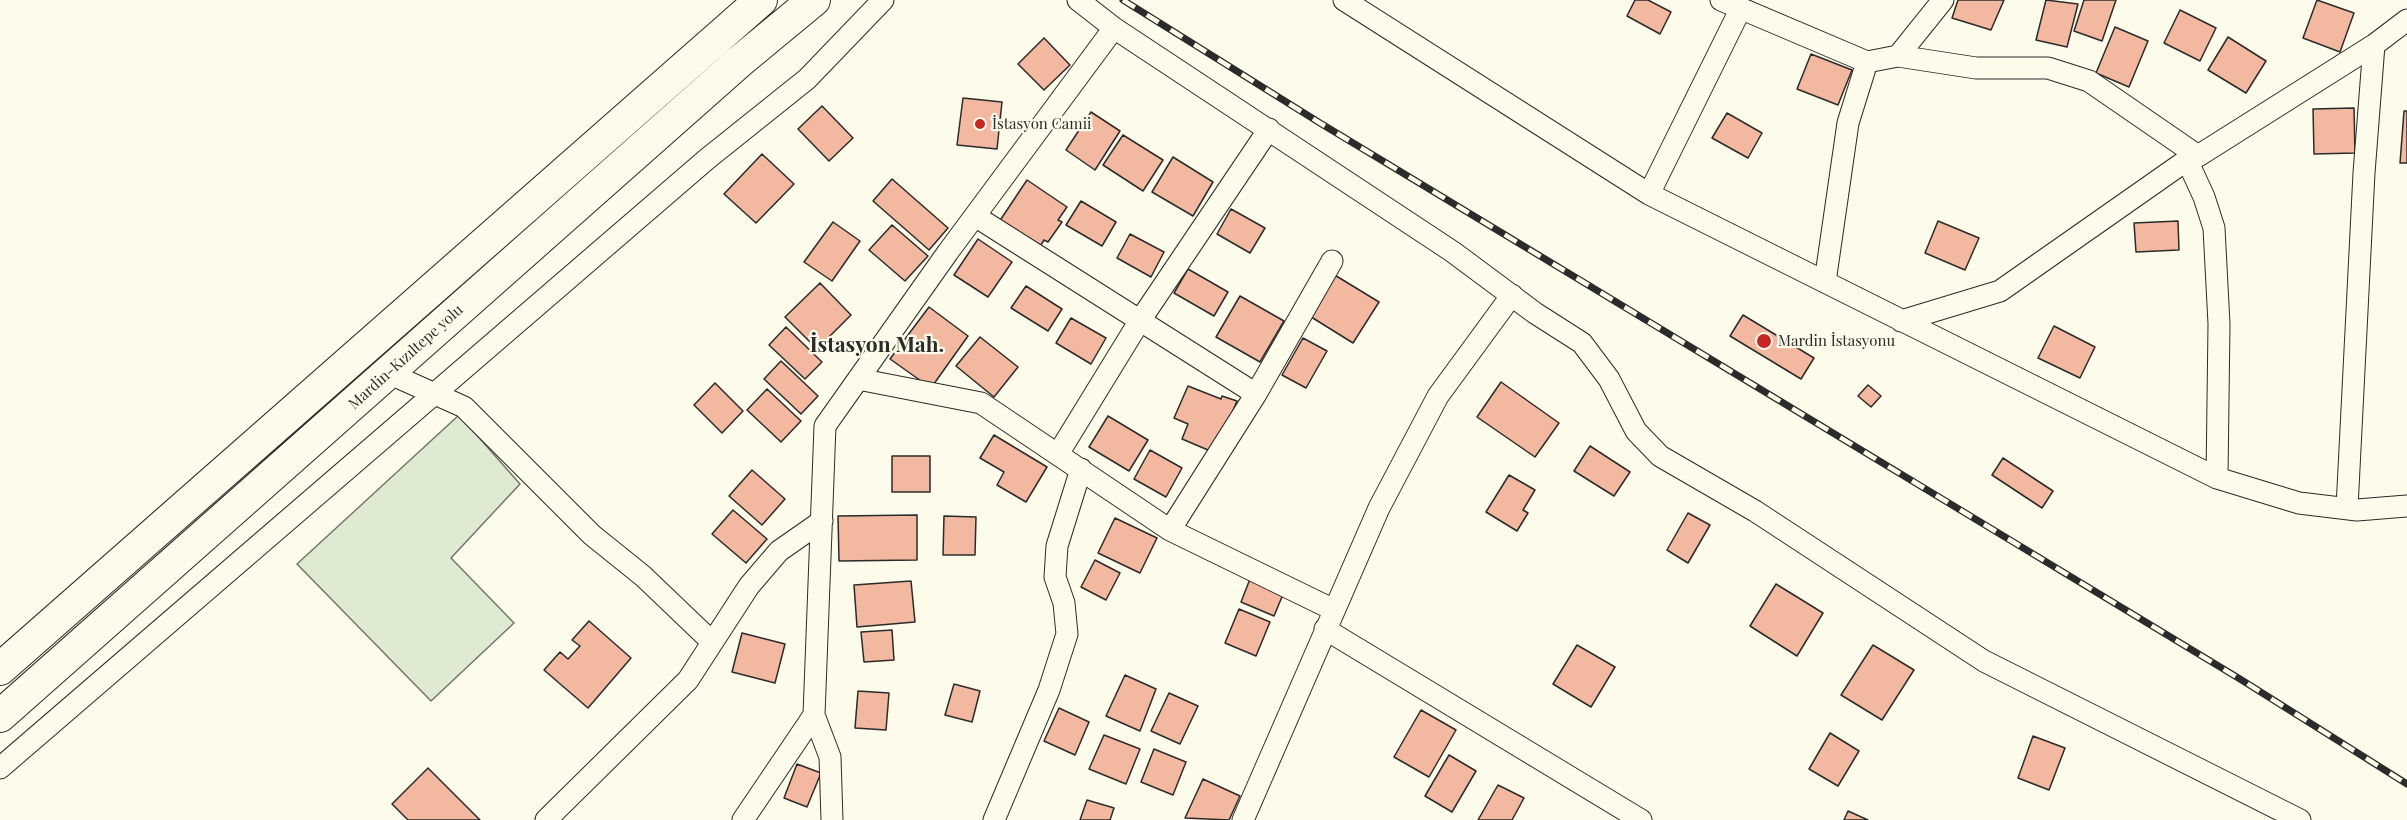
<!DOCTYPE html>
<meta charset="utf-8">
<style>
body{margin:0}
canvas{display:block;background:#fdfbea}
</style>
<canvas width="2407" height="820"></canvas>
<script>
const ctx = document.querySelector('canvas').getContext('2d');
ctx.lineJoin = 'round';
function fillPath(path, color) { ctx.fillStyle = color; ctx.fill(path, 'evenodd'); }
const shape = rows => new Path2D(rows.map(r => 'M' + r).join(''));
function trace(path, color, width, dash) { ctx.strokeStyle = color; ctx.lineWidth = width; ctx.lineCap = dash ? 'butt' : 'round'; ctx.setLineDash(dash || []); ctx.stroke(path); }
function label(font, color, halo, rows, align = 'center') {
  ctx.font = font + ' "Playfair Display",serif'; ctx.lineWidth = 4.5; ctx.setLineDash([]); ctx.textBaseline = 'middle'; ctx.strokeStyle = halo; ctx.fillStyle = color; for (const [text, x, y, turn = 0] of rows) {
    ctx.save(); ctx.translate(x, y); ctx.rotate((+turn || 0) * Math.PI / 180); ctx.textAlign = isNaN(turn) ? turn : align; if (halo) ctx.strokeText(text, 0, 0); ctx.fillText(text, 0, 0); ctx.restore();
  }
}
const green = shape([
 [459,415,520,484,451,558,514,623,431,701,297,564,459,415]
]);
const building = shape([
 [1635,0,1648,0,1671,12,1660,34,1627,16,1635,0],
 [1958,0,2004,0,1991,30,1952,18,1958,0],
 [2046,0,2078,4,2067,47,2036,40,2046,0],
 [2084,0,2116,0,2102,41,2074,31,2084,0],
 [2317,0,2354,13,2340,52,2303,38,2317,0],
 [2180,10,2216,28,2200,61,2164,43,2180,10],
 [2115,27,2148,41,2129,87,2096,73,2115,27],
 [2228,37,2266,61,2246,93,2208,70,2228,37],
 [1044,38,1070,65,1044,90,1018,64,1044,38],
 [1811,54,1852,70,1838,105,1797,89,1811,54],
 [963,98,1002,102,997,149,957,145,963,98],
 [822,106,853,138,829,161,798,129,822,106],
 [2354,108,2355,153,2314,154,2313,109,2354,108],
 [2404,111,2407,111,2407,163,2400,163,2404,111],
 [1091,112,1120,131,1095,170,1066,150,1091,112],
 [1727,113,1762,133,1748,158,1712,138,1727,113],
 [1123,135,1163,160,1143,191,1103,165,1123,135],
 [762,154,794,184,756,223,724,194,762,154],
 [1173,157,1213,182,1193,216,1152,192,1173,157],
 [892,179,948,228,929,250,873,201,892,179],
 [1027,180,1067,207,1058,220,1062,222,1048,242,1044,240,1039,248,999,222,1027,180],
 [1081,201,1116,222,1102,246,1066,225,1081,201],
 [1231,209,1265,228,1250,253,1217,234,1231,209],
 [1938,221,1979,238,1965,270,1925,253,1938,221],
 [2178,221,2179,250,2136,252,2134,223,2178,221],
 [833,222,860,241,832,281,804,262,833,222],
 [892,225,928,256,905,281,869,250,892,225],
 [1130,234,1164,252,1151,277,1117,258,1130,234],
 [978,239,1012,262,988,297,954,275,978,239],
 [1188,269,1228,292,1214,316,1174,293,1188,269],
 [1333,274,1379,302,1353,343,1308,315,1333,274],
 [820,283,851,315,817,349,785,317,820,283],
 [1026,286,1062,309,1048,331,1011,308,1026,286],
 [1240,296,1284,321,1260,362,1216,337,1240,296],
 [929,307,968,336,931,388,890,359,929,307],
 [1743,315,1814,358,1801,379,1730,336,1743,315],
 [1071,318,1106,338,1091,364,1056,343,1071,318],
 [2054,326,2095,347,2080,378,2038,358,2054,326],
 [786,327,822,362,805,379,769,345,786,327],
 [980,337,1018,367,994,397,956,366,980,337],
 [1303,338,1327,351,1306,388,1282,375,1303,338],
 [781,361,818,396,801,414,764,379,781,361],
 [1501,382,1559,423,1535,457,1477,417,1501,382],
 [715,383,743,411,722,433,694,405,715,383],
 [1868,385,1881,396,1871,407,1858,396,1868,385],
 [1188,386,1221,399,1222,396,1237,401,1215,453,1182,439,1188,424,1174,418,1188,386],
 [767,389,801,421,781,442,747,410,767,389],
 [1108,416,1148,440,1129,471,1089,447,1108,416],
 [994,435,1047,467,1026,502,997,485,1004,472,980,458,994,435],
 [1590,446,1630,472,1614,496,1574,471,1590,446],
 [1150,450,1182,468,1166,497,1134,479,1150,450],
 [892,456,930,456,930,492,892,492,892,456],
 [2003,458,2053,491,2042,508,1992,475,2003,458],
 [752,470,785,499,762,525,729,496,752,470],
 [1509,475,1535,490,1523,510,1528,513,1517,531,1486,512,1509,475],
 [733,510,767,539,746,563,712,534,733,510],
 [1688,513,1710,525,1688,563,1667,550,1688,513],
 [917,515,917,560,839,561,838,516,917,515],
 [944,516,976,517,975,555,943,555,944,516],
 [1115,518,1157,538,1140,573,1098,553,1115,518],
 [1095,560,1120,573,1106,600,1081,587,1095,560],
 [1250,579,1284,592,1274,616,1241,602,1250,579],
 [911,581,915,622,857,627,854,585,911,581],
 [1776,584,1823,613,1797,656,1750,626,1776,584],
 [1239,609,1270,622,1256,656,1225,643,1239,609],
 [589,621,631,658,588,708,544,670,560,652,568,659,580,646,572,640,589,621],
 [892,630,894,660,864,662,861,632,892,630],
 [742,633,785,644,775,683,732,672,742,633],
 [1577,645,1615,667,1591,707,1553,684,1577,645],
 [1873,645,1914,670,1882,720,1841,695,1873,645],
 [1125,675,1156,689,1140,731,1106,716,1125,675],
 [954,684,980,691,972,722,945,715,954,684],
 [858,691,889,693,886,730,855,728,858,691],
 [1169,693,1198,706,1180,744,1151,731,1169,693],
 [1059,708,1089,722,1075,755,1044,741,1059,708],
 [1421,710,1456,730,1429,777,1394,757,1421,710],
 [1830,733,1859,751,1838,786,1809,769,1830,733],
 [1104,735,1140,749,1126,784,1089,769,1104,735],
 [2033,736,2065,748,2049,790,2018,778,2033,736],
 [1154,749,1186,762,1173,795,1141,782,1154,749],
 [1449,755,1476,771,1452,812,1425,796,1449,755],
 [797,764,821,773,807,807,784,798,797,764],
 [428,768,480,820,408,820,392,804,428,768],
 [1203,779,1240,796,1229,820,1185,818,1203,779],
 [1498,785,1524,798,1512,820,1478,820,1498,785],
 [1087,800,1114,808,1110,820,1080,820,1087,800],
 [1848,811,1868,820,1844,820,1848,811]
]);
const minor = shape([
 [1078,0,1114,28,1453,252,1535,313,1582,343,1609,379,1636,431,1660,456,1755,511,1984,661,2300,820],
 [1344,0,1649,194,2217,478,2299,503,2357,510,2407,506],
 [1721,0,1867,62,1898,56,1943,0],
 [1898,56,1976,68,2048,68,2089,81,2198,156,2374,45,2407,20],
 [2187,160,2204,197,2214,228,2219,324,2217,478],
 [1649,194,1741,8],
 [975,216,1256,394],
 [1825,282,1848,123,1867,62],
 [1901,321,2000,291,2187,160,2198,156],
 [388,373,464,407,592,535,643,576,712,642],
 [858,379,981,403,1170,530,1334,610],
 [1058,454,1139,322,1269,129],
 [2347,508,2364,173,2374,45],
 [1170,530,1256,394,1332,261],
 [1325,629,1641,820],
 [814,715,830,757,832,820],
 [0,768,707,159,807,79,883,0],
 [546,820,688,680,749,586,779,551,822,521],
 [743,820,814,715,825,426,948,252,1114,28],
 [994,820,1049,690,1067,634,1064,603,1055,577,1057,546,1081,469],
 [1243,820,1379,508,1438,396,1512,295]
]);
const highway = shape([
 [0,669,761,0],
 [0,716,739,62,814,0]
]);
const rail = shape([
 [1123,0,1320,123,2240,679,2407,784]
]);
const markers = [
 [980,124,6,"#c62828"],
 [1764,341,8,"#c62828"]
];
const poiNames = [
 ["İstasyon Camii",992,124],
 ["Mardin İstasyonu",1778,341]
];
const streetNames = [
 ["Mardin-Kızıltepe yolu",406,357,-42]
];
const districtNames = [
 ["İstasyon Mah.",877,345]
];
fillPath(green, '#deebd1');
trace(green, '#74746e', 1.5);
fillPath(building, '#f2b8a0');
trace(building, '#2b2b2b', 1.5);
trace(minor, '#2b2b2b', 23);
trace(highway, '#2b2b2b', 34);
trace(minor, '#fdfbea', 21);
trace(highway, '#fdfbea', 32);
trace(rail, '#2b2b2b', 7);
trace(rail, '#fdfbea', 4.5, [14]);
for (const [x, y, r, color] of markers) { const dot = new Path2D(); dot.arc(x, y, r, 0, 2 * Math.PI); ctx.fillStyle = color; ctx.fill(dot); trace(dot, '#fdfbea', 2); }
label('15px', '#2b2b2b', '#fdfbea', poiNames, 'left');
label('15px', '#2b2b2b', '#fdfbea', streetNames);
label('bold 21px', '#2b2b2b', '#fdfbea', districtNames);
</script>
